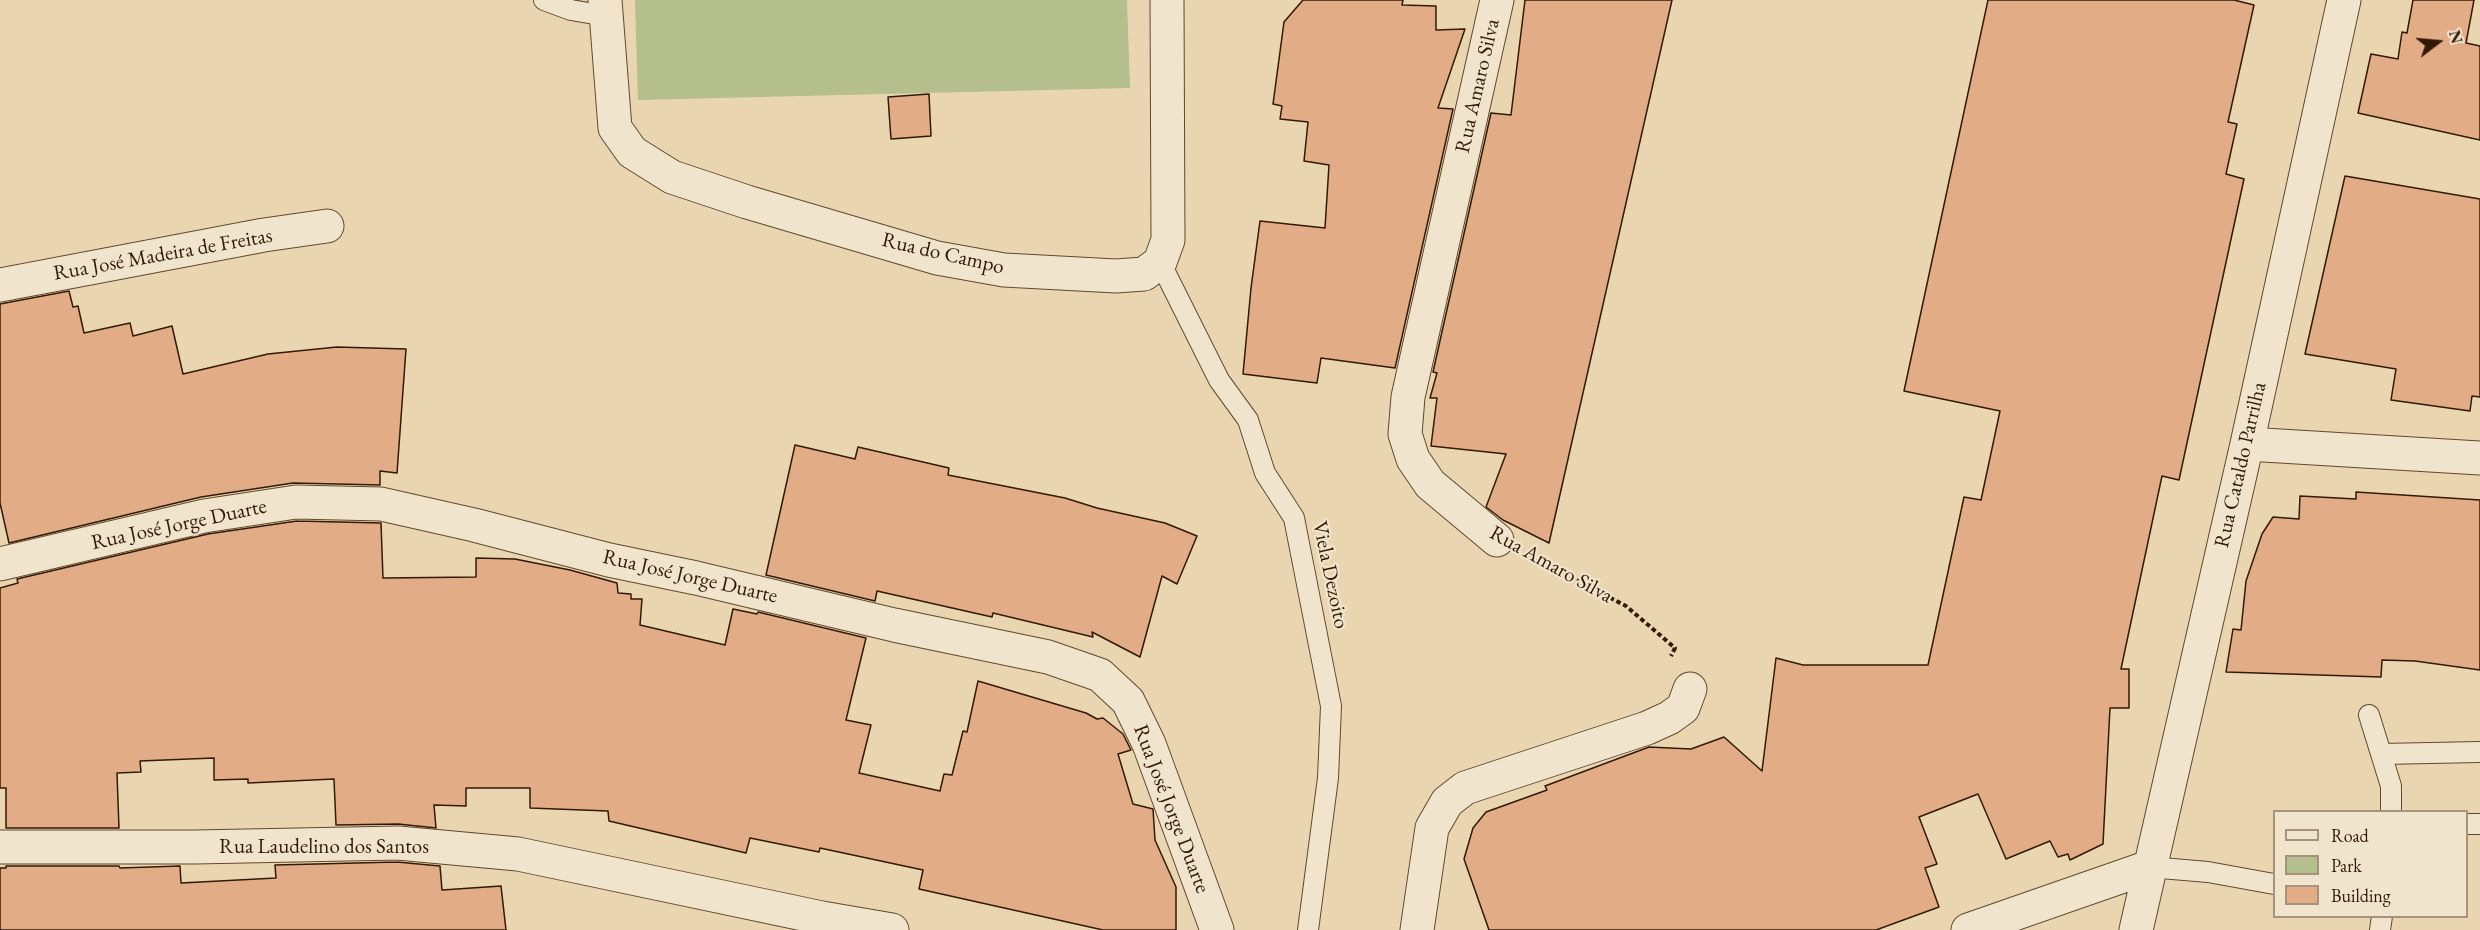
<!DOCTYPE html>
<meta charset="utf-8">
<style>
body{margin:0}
#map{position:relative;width:2480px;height:930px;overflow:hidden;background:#e9d6b1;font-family:"EB Garamond",serif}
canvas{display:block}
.legend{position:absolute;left:2273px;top:810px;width:195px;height:108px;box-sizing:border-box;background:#f1e4cc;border:2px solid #a5937b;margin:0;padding:8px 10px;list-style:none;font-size:18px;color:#321a02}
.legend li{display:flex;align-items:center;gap:12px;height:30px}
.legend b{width:30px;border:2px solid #a5937b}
.north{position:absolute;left:2408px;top:12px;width:60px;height:60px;-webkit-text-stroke:4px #f1e4cc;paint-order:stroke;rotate:74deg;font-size:16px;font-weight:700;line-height:24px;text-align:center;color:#321a02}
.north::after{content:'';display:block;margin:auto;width:21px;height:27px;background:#321a02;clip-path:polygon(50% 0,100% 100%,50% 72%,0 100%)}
</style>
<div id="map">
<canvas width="2480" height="930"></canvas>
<ul class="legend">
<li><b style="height:8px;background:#f1e4cc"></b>Road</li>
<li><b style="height:16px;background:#b5be8d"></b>Park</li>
<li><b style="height:16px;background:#e2ac87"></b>Building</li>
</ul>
<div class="north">N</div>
</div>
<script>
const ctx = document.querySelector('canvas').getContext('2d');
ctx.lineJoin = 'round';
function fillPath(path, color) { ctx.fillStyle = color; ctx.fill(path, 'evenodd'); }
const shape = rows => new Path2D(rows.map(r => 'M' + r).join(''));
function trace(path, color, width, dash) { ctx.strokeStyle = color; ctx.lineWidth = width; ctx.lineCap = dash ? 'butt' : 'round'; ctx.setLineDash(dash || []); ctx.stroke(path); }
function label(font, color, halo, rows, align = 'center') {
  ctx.font = font + ' "EB Garamond",serif'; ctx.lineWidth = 4.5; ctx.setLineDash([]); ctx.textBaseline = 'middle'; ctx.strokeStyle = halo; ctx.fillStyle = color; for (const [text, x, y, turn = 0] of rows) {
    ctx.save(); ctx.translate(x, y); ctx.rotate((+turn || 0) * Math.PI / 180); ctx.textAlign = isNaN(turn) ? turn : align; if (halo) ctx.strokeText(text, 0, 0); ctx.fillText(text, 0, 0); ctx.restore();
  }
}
const green = shape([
 [635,0,1127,0,1130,88,638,100]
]);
const building = shape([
 [1303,0,1403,0,1402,5,1436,6,1436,30,1465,29,1438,108,1453,109,1395,368,1321,358,1317,383,1243,374,1251,288,1260,221,1325,228,1329,165,1304,161,1308,122,1280,119,1282,106,1273,104,1284,22,1303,0],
 [1525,0,1672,0,1549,543,1503,520,1486,507,1506,454,1431,446,1437,398,1430,398,1437,373,1433,372,1491,113,1511,115,1525,0],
 [1988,0,2234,0,2254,5,2228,122,2237,124,2226,174,2244,179,2179,480,2162,476,2121,669,2129,669,2129,708,2110,708,2103,844,2070,860,2068,854,2058,857,2050,841,2006,859,1978,794,1919,817,1937,864,1925,868,1939,907,1876,930,1489,930,1464,859,1473,828,1486,812,1547,790,1545,786,1649,747,1691,749,1724,737,1762,771,1776,658,1803,665,1928,665,1964,497,1981,500,2000,411,1904,391,1988,0],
 [2413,0,2474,0,2466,43,2480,46,2480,140,2358,113,2371,54,2398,59,2402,32,2407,33,2413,0],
 [929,94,931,136,891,139,888,97,929,94],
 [2345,176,2480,199,2480,397,2472,396,2470,411,2391,400,2396,369,2305,354,2345,176],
 [69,291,73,307,78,306,84,333,130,323,133,336,172,326,183,374,268,354,337,347,406,349,397,473,380,471,380,485,293,483,201,497,9,543,0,503,0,304,69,291],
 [795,445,855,459,858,447,949,468,948,475,1065,498,1097,508,1165,523,1197,536,1177,584,1162,576,1140,657,1092,632,1093,637,993,613,992,617,877,591,875,601,766,575,795,445],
 [2356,492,2480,500,2480,670,2415,661,2382,660,2381,677,2226,672,2233,629,2241,630,2246,581,2262,534,2273,517,2299,519,2300,496,2356,499,2356,492],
 [297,521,381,523,383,578,476,577,476,558,515,559,570,570,617,583,618,593,631,594,631,599,642,599,640,625,725,645,733,609,757,614,758,612,866,638,846,720,871,725,859,773,940,791,944,774,952,775,963,731,967,732,978,681,1086,713,1097,719,1103,718,1123,734,1131,750,1118,754,1133,804,1153,809,1155,840,1176,887,1176,930,1103,930,919,889,923,870,820,848,819,852,750,838,746,853,609,821,608,811,530,808,530,788,466,788,466,806,434,805,436,828,398,824,336,825,334,779,248,783,248,779,214,780,214,758,140,761,141,772,117,773,119,828,6,828,6,788,0,788,0,588,18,583,17,579,208,534,297,521],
 [397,862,440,866,442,890,501,886,506,930,0,930,0,868,6,868,6,866,119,866,120,868,180,866,181,883,276,878,275,865,397,862]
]);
const path = shape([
 [1530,556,1626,606,1675,648,1671,656]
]);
const service = shape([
 [544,0,571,10,606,16],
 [1160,262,1219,380,1248,420,1265,473,1294,518,1331,706,1328,778,1308,930],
 [2369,715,2391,786,2391,812],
 [2381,754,2480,752],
 [2466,824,2480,824],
 [2149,867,2208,872,2274,884],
 [2380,930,2382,916]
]);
const minor = shape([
 [605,0,615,128,632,152,672,177,747,202,937,258,1004,270,1116,276,1144,274,1160,262,1168,240,1167,0],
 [1497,0,1408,397,1405,434,1413,459,1430,484,1497,540],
 [0,285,264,235,327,226],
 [2247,444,2480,458],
 [0,564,204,516,296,502,381,504,474,525,609,560,696,578,894,625,1048,657,1100,675,1128,701,1149,744,1217,930],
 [0,847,195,847,398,843,518,854,822,918,892,930],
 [1417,930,1432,828,1447,802,1465,788,1647,728,1669,718,1683,708,1690,689],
 [1968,930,2149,867],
 [2136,930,2247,444,2344,0]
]);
const streetNames = [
 ["Rua Amaro Silva",1478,86,-77],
 ["Rua do Campo",943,254,13],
 ["Rua José Madeira de Freitas",163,255,-10],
 ["Rua Cataldo Parrilha",2241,465,-77],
 ["Rua José Jorge Duarte",179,525,-12],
 ["Rua Amaro Silva",1551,565,29],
 ["Viela Dezoito",1330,575,78],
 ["Rua José Jorge Duarte",690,577,13],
 ["Rua José Jorge Duarte",1171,809,69],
 ["Rua Laudelino dos Santos",324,847]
];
fillPath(green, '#b5be8d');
fillPath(building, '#e2ac87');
trace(building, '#321a02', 1.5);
trace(service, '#60492e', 22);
trace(minor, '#60492e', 35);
trace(path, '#321a02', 4, [4.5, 3]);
trace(service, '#f1e4cc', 20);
trace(minor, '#f1e4cc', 33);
label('21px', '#321a02', '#f1e4cc', streetNames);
</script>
